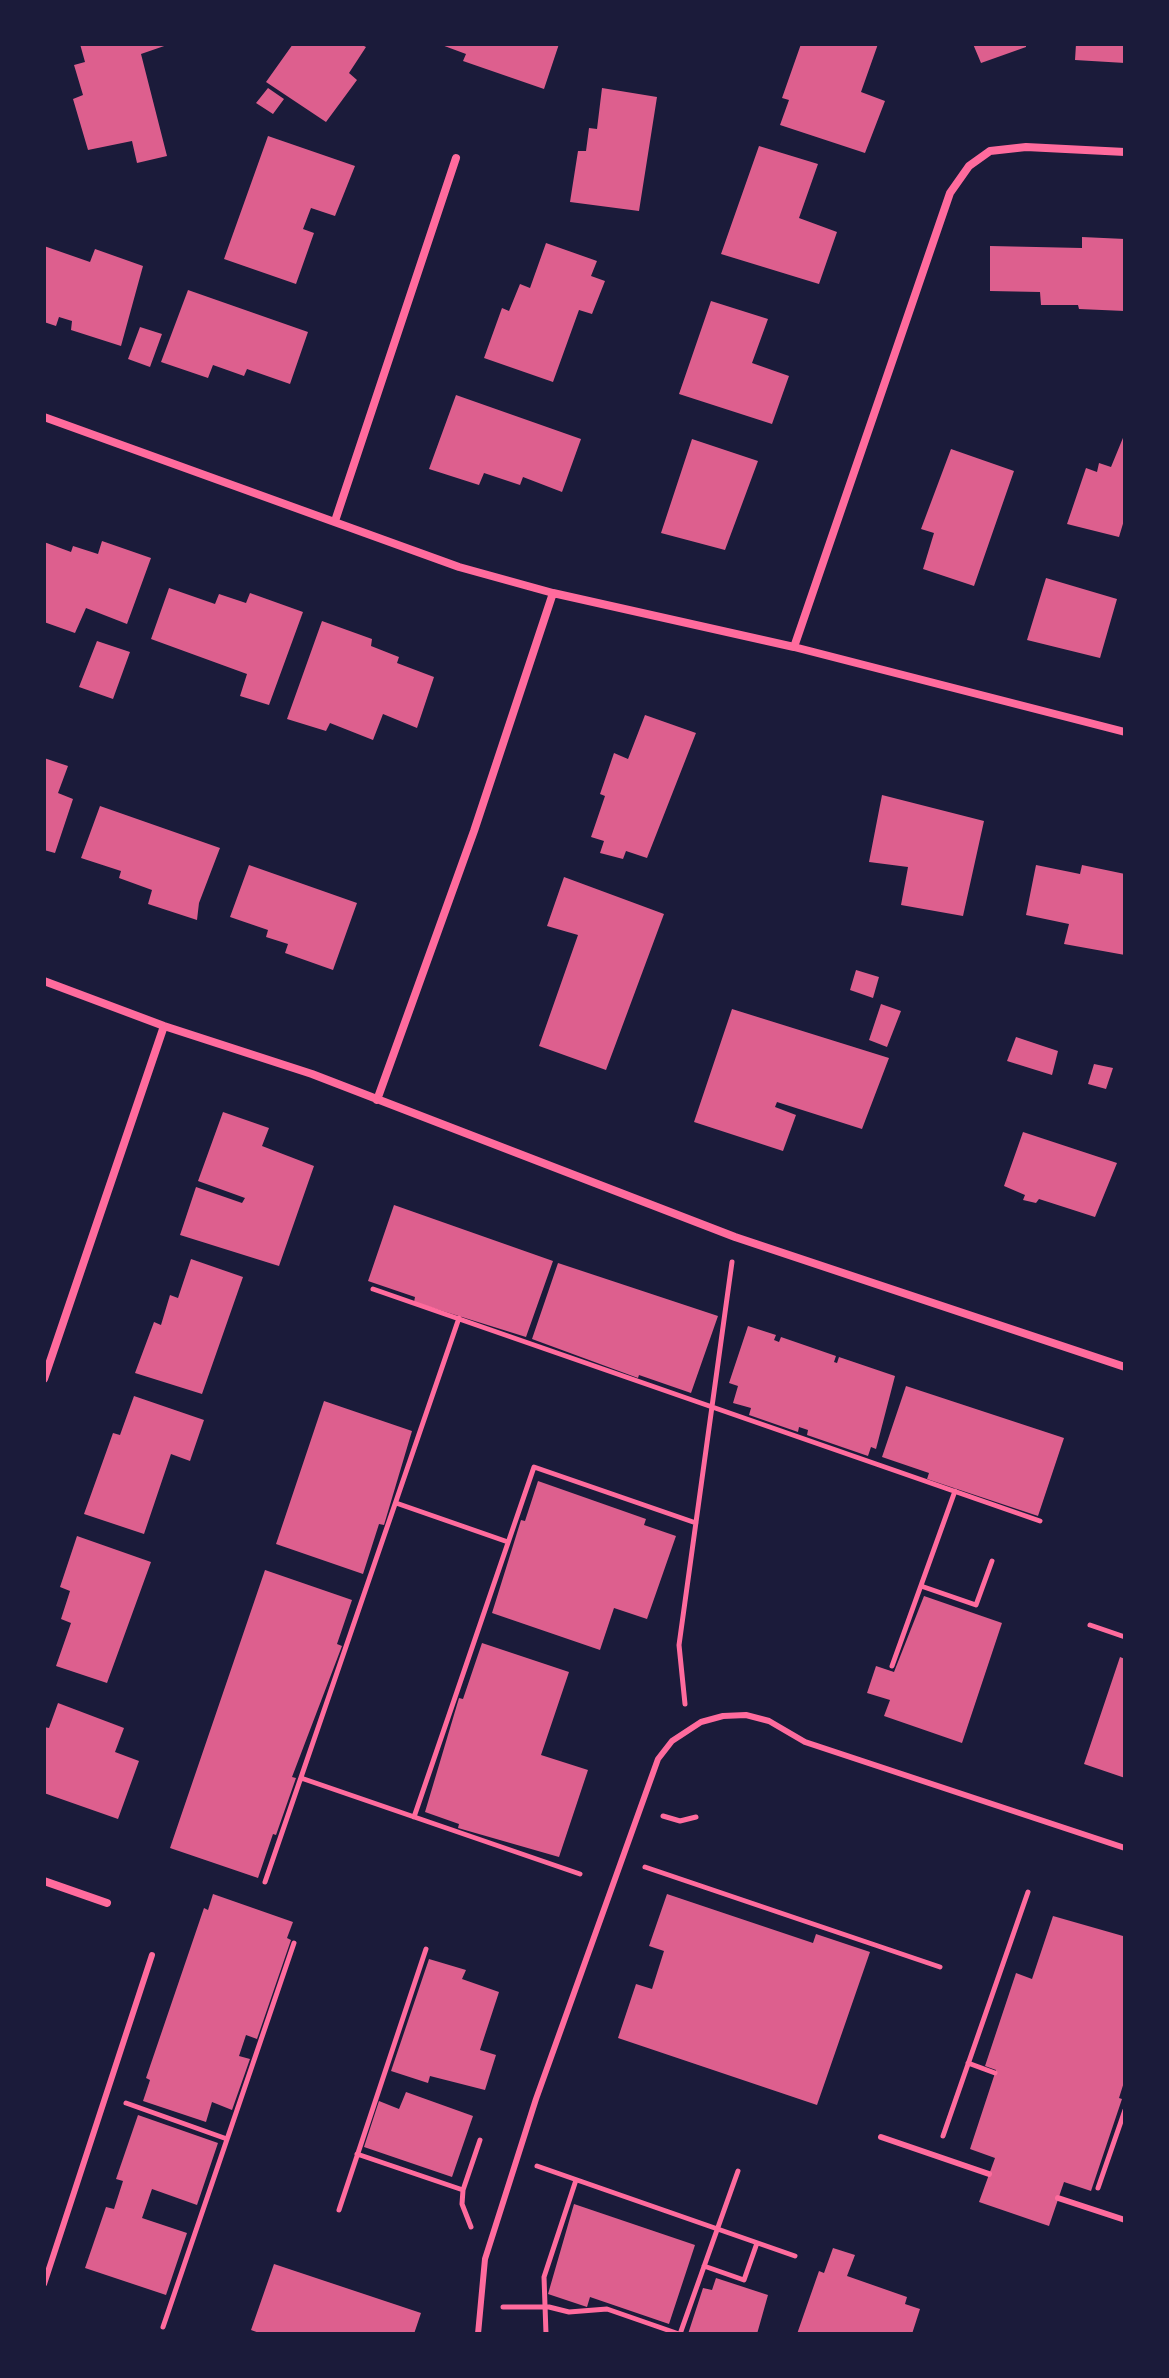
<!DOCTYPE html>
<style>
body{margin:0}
#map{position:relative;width:1169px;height:2378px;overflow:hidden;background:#1b1b3a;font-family:"Open Sans",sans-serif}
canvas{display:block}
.frame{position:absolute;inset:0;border:46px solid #1b1b3a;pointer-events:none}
</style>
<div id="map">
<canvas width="1169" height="2378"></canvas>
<div class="frame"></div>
</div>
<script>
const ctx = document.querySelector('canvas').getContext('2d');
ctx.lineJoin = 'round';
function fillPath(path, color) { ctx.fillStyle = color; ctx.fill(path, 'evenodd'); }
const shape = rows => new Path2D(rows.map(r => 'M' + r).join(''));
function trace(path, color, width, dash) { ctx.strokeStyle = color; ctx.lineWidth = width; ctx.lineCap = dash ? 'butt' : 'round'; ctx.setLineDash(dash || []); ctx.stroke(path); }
const building = shape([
 [80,44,170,44,141,54,167,156,137,163,132,141,88,150,73,99,83,95,74,65,85,62],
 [293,44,360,44,366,47,349,73,357,80,326,122,266,82],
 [439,44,559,44,544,89,463,61,466,54],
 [801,44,878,44,861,92,885,101,865,153,780,125,789,100,782,98],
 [973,44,1026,44,1026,47,981,63],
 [1076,44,1125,44,1125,63,1075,60],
 [268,88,284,99,273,114,256,103],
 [602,88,657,97,639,211,570,202,578,151,586,151,589,128,597,129],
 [268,136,355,166,335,216,311,208,303,229,314,233,296,284,224,259],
 [759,146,818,164,799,218,837,232,819,284,721,254],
 [1082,237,1125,239,1125,311,1079,309,1078,305,1041,305,1040,292,990,291,990,246,1082,248],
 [546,243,597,261,591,276,605,281,592,314,579,310,553,382,484,358,502,308,509,311,520,284,530,288],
 [44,246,90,262,95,249,143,266,121,346,71,330,72,321,59,317,56,326,44,322],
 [188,290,308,332,290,384,247,369,244,376,213,365,208,378,161,362],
 [711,301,768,319,752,363,789,376,772,424,679,394],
 [140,327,162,334,150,367,128,359],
 [456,395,581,439,562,492,523,477,520,485,484,473,479,485,429,469],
 [1125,433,1125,517,1119,537,1067,524,1086,468,1097,472,1099,463,1111,467],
 [692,439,758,461,725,550,661,533],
 [951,449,1014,471,974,586,923,569,934,533,921,529],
 [102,541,151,558,127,624,86,608,75,633,44,622,44,542,71,552,73,546,98,554],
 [1046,578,1117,599,1100,658,1027,640],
 [169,588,215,604,219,594,246,603,250,593,303,612,269,705,240,696,247,674,151,639],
 [322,621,372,639,371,646,399,657,397,663,434,677,417,728,383,714,373,740,330,723,326,731,287,719],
 [97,641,130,652,113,699,79,687],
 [645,715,696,733,647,858,626,851,623,859,600,853,604,841,591,837,605,796,600,794,614,753,628,759],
 [44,758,68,766,58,793,73,799,55,853,44,850],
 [882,795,984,821,963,916,901,905,908,867,869,862],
 [100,806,220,848,199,903,197,920,148,904,152,890,119,878,121,871,81,858],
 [249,865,357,903,333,970,285,953,288,944,266,937,268,930,230,917],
 [1036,865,1080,874,1082,865,1125,874,1125,955,1064,944,1069,924,1026,915],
 [564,877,664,914,606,1070,539,1046,578,935,547,926],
 [856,970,879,977,873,998,850,990],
 [881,1004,901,1011,887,1047,869,1040],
 [732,1009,889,1058,862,1129,777,1102,775,1107,796,1115,783,1151,694,1122],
 [1016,1037,1058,1051,1052,1075,1007,1061],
 [1094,1064,1113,1068,1106,1089,1088,1084],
 [223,1112,269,1128,262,1146,314,1166,279,1266,180,1235,196,1187,242,1203,245,1198,198,1181],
 [1023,1132,1117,1163,1095,1217,1039,1199,1036,1203,1023,1200,1025,1195,1004,1186],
 [394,1205,553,1261,526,1337,414,1302,415,1297,368,1281],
 [191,1259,243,1277,202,1394,135,1373,154,1322,161,1325,170,1295,178,1298],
 [558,1263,718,1316,691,1393,639,1375,638,1378,532,1339],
 [748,1326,776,1335,774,1340,779,1342,781,1337,836,1356,834,1362,837,1363,839,1357,895,1376,876,1449,871,1447,868,1456,807,1435,808,1430,799,1427,798,1432,749,1415,751,1408,733,1403,738,1386,729,1383],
 [906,1386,1064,1438,1038,1516,927,1479,929,1473,882,1457],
 [134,1396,204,1420,190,1461,171,1454,144,1534,84,1514,113,1433,120,1435],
 [324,1401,412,1431,384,1525,379,1524,363,1574,276,1544],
 [538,1481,646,1519,644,1525,676,1536,647,1619,614,1608,600,1650,492,1613,521,1520,525,1521],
 [77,1536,151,1562,107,1683,56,1666,71,1623,61,1619,70,1591,60,1587],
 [265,1570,352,1600,337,1644,342,1646,292,1777,296,1778,276,1835,273,1834,258,1878,170,1848],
 [924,1596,1002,1623,962,1743,884,1716,890,1700,867,1693,876,1666,894,1672],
 [482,1643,569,1672,541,1755,588,1770,559,1857,458,1828,459,1824,425,1812,459,1698,463,1699],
 [1120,1657,1125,1659,1125,1778,1084,1764],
 [58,1703,124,1728,115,1752,139,1761,118,1819,44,1793,44,1727,49,1728],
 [213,1894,293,1922,287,1938,291,1940,257,2039,246,2035,239,2056,250,2059,232,2110,212,2102,206,2122,143,2101,150,2080,146,2078,204,1908,208,1910],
 [667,1894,813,1943,816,1934,870,1952,817,2105,618,2038,636,1984,652,1989,664,1951,649,1946],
 [1053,1916,1123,1936,1125,2079,1119,2098,1122,2099,1091,2191,1064,2182,1049,2226,979,2202,995,2158,970,2149,996,2070,985,2066,1016,1973,1032,1979],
 [429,1959,466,1970,462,1979,499,1992,480,2050,496,2055,485,2090,430,2076,428,2083,391,2071],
 [406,2092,473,2116,452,2177,364,2147,379,2101,399,2109],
 [138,2115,218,2143,197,2205,152,2189,142,2218,187,2233,166,2295,85,2268,106,2207,114,2209,123,2181,116,2179],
 [574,2204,695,2245,669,2324,590,2297,587,2307,548,2294],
 [833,2248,855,2255,847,2276,907,2297,905,2304,920,2309,912,2334,797,2334,819,2271,824,2273],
 [274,2264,421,2313,414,2334,262,2334,251,2330],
 [716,2278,768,2295,757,2334,688,2334,703,2288,712,2290]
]);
const path = shape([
 [373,1289,1040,1521],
 [396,1503,508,1542],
 [921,1586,976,1605,992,1561],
 [1090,1625,1125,1637],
 [892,1666,955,1491],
 [685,1704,679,1645,732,1262],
 [301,1778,580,1874],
 [663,1816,680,1821,696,1817],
 [414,1817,534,1467,696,1523],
 [645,1867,940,1967],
 [265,1882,459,1318],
 [968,2063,995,2073],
 [126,2103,227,2139],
 [943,2136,1028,1892],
 [357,2154,463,2190,480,2140],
 [537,2166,795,2256],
 [1098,2188,1125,2110],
 [463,2190,462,2204,471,2227],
 [339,2210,426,1949],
 [704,2266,744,2280,757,2243],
 [503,2307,549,2307,569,2312,607,2309,679,2334],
 [163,2327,294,1943],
 [546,2334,544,2277,576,2180],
 [680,2334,738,2171]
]);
const service = shape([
 [881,2137,989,2174],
 [1058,2198,1125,2220],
 [44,2284,152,1955],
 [478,2334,485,2259,536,2099,658,1759,672,1741,701,1722,723,1716,746,1715,769,1721,805,1742,1125,1848]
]);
const minor = shape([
 [44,417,459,567,553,593,794,647,1125,732],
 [335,521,456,158],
 [794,647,950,193,969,166,990,151,1026,147,1125,152],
 [44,981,164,1026,312,1074,735,1237,1125,1367],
 [377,1100,474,831,553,593],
 [44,1379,164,1026],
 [44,1881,107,1903]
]);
fillPath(building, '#dd5f8e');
trace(path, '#ff6b9d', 5);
trace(service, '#ff6b9d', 6);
trace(minor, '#ff6b9d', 8);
</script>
